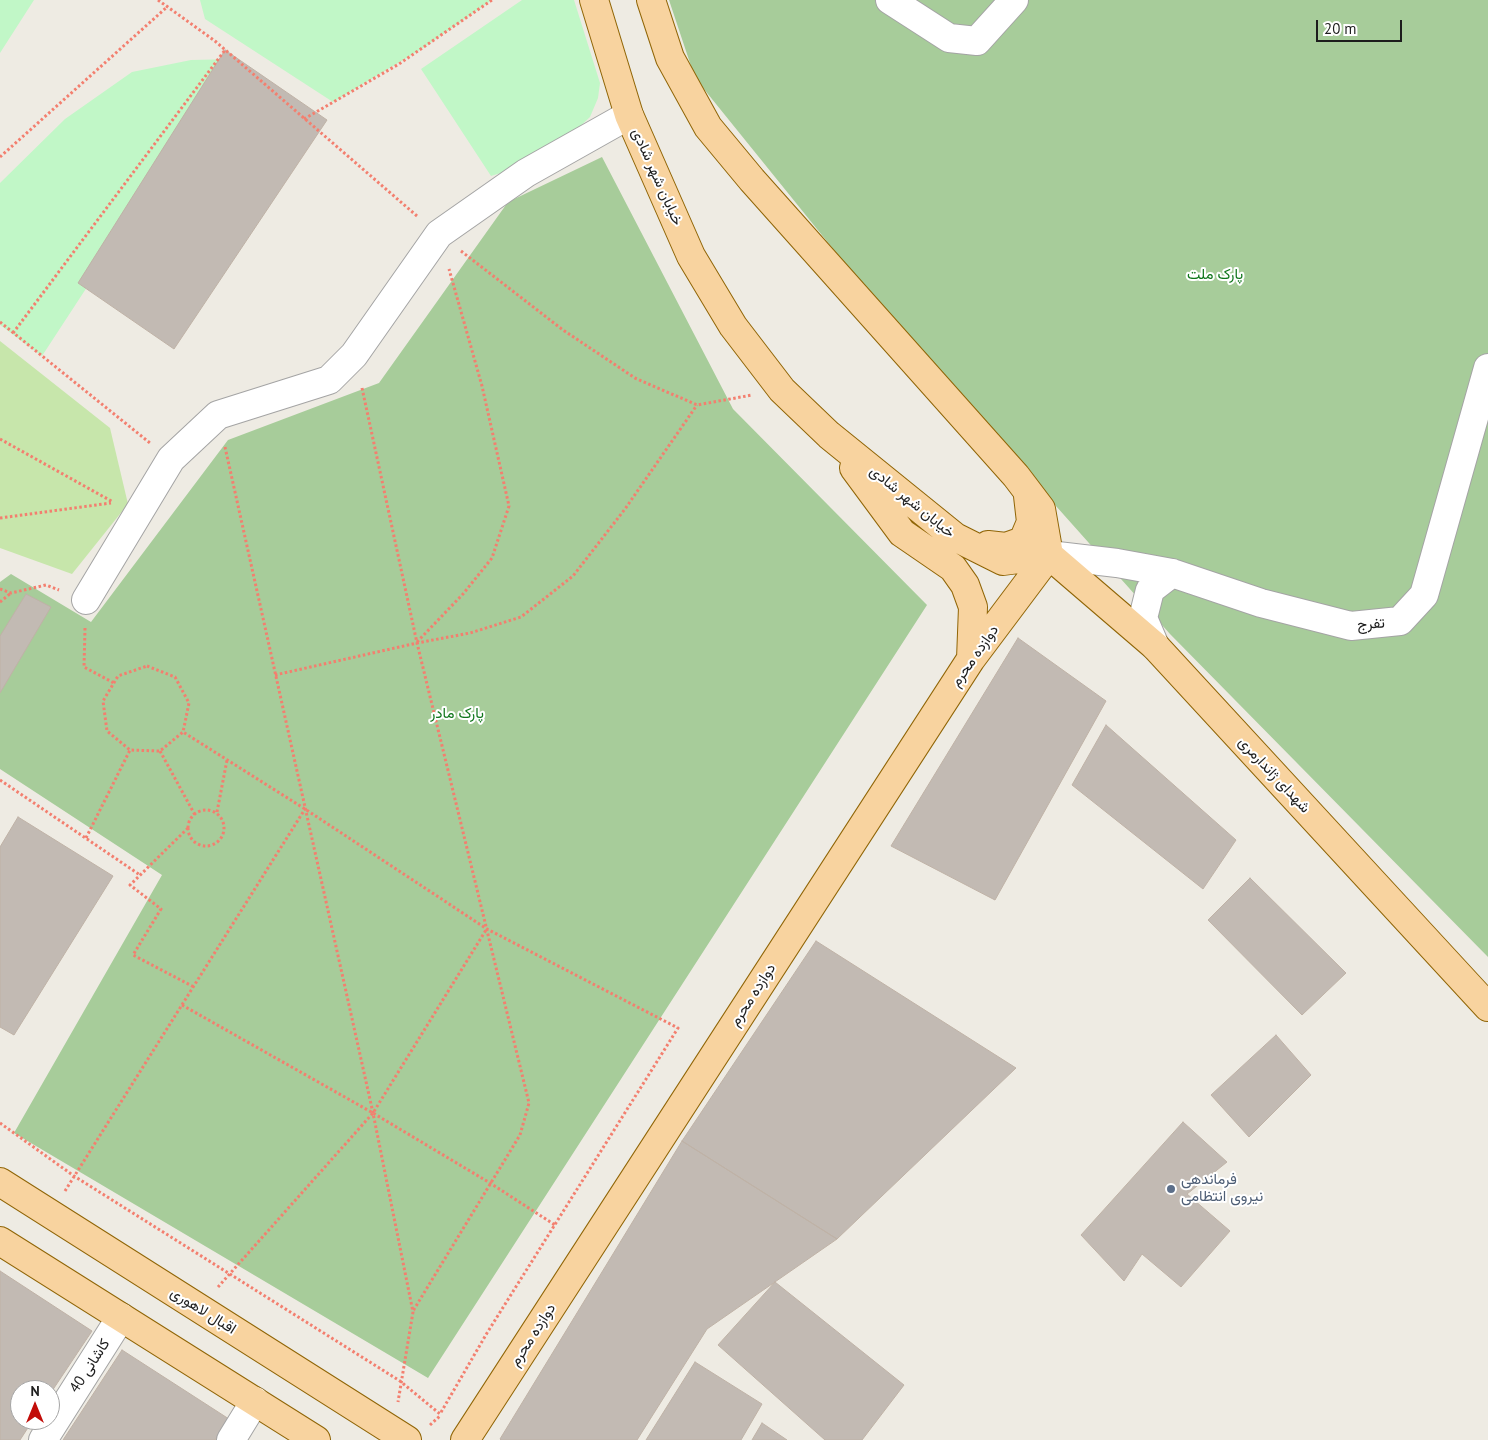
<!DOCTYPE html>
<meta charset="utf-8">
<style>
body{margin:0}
#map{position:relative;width:1488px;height:1440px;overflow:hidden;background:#eeebe3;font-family:"PT Sans",sans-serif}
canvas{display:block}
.north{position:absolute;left:10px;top:1380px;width:50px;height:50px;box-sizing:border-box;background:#fff;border:1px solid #a5a5a5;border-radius:50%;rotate:0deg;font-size:14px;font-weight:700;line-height:20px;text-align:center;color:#1d1d1d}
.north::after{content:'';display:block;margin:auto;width:18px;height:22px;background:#c20d09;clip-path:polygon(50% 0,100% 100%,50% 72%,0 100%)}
.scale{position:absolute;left:1316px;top:20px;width:86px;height:22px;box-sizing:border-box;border:2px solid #1d1d1d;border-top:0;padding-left:6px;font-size:15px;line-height:18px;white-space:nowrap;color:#1d1d1d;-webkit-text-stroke:4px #fff;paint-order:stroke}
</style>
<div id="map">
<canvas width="1488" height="1440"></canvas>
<div class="north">N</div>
<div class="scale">20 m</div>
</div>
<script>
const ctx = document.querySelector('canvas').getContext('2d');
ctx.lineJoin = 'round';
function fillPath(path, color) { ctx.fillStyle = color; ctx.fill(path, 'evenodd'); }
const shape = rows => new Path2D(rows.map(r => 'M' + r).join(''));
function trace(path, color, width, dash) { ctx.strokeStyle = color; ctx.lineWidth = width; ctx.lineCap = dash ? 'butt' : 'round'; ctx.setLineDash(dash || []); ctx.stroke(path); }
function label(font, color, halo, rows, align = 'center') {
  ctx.font = font + ' "PT Sans",Vazirmatn,sans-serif'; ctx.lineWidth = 4; ctx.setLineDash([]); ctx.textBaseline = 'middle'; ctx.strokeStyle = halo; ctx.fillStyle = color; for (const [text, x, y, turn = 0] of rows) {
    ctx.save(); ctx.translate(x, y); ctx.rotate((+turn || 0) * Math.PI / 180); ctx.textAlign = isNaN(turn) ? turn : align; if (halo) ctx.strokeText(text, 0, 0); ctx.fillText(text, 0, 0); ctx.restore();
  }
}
const grass = shape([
 [0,341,110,428,128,504,72,574,0,548]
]);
const forest = shape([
 [669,0,1488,0,1488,957,1170,634,1023,469,859,281,695,78],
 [602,157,733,409,927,605,428,1378,14,1133,162,875,0,769,0,582,11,574,91,622,228,440,379,383,508,202]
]);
const park = shape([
 [0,0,34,0,0,53],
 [200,0,492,0,423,48,333,102,205,19],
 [522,0,574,0,600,83,598,98,590,117,572,134,520,167,491,176,421,69],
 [236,59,42,356,0,325,0,183,65,119,132,72,191,60]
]);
const building = shape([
 [225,50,327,120,174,349,78,283,225,50],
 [26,594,51,607,0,693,0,636,26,594],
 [1018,638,1106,701,995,900,891,846,1018,638],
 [1106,725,1236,840,1203,889,1072,785,1106,725],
 [18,817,113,876,14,1035,0,1027,0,847,18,817],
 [1250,878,1346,973,1302,1015,1208,920,1250,878],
 [816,941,1016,1068,837,1239,682,1141,816,941],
 [1276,1035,1311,1075,1249,1137,1211,1095,1276,1035],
 [1183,1122,1227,1162,1187,1194,1230,1231,1181,1287,1142,1254,1124,1281,1081,1235,1183,1122],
 [682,1141,837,1239,707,1329,637,1440,501,1440,500,1439,682,1141],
 [0,1271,92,1331,50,1394,50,1390,20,1390,20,1420,33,1420,20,1440,0,1440,0,1271],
 [775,1282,904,1385,862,1440,825,1440,718,1345,775,1282],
 [122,1350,229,1419,215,1440,63,1440,122,1350],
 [695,1362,762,1404,741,1440,646,1440,695,1362],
 [762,1423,787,1440,752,1440,762,1423]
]);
const path = shape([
 [158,0,215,41,417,216],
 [304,119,399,64,492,0],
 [0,157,167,7],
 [461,251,563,330,635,378,697,405,752,395],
 [0,322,150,443],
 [13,333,225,50],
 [362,388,417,643,529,1103,520,1135,413,1311],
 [0,439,113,502],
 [225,447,373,1113,413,1312,398,1402],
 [0,518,111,503],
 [0,589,11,593,46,585,59,590],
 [0,602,11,593],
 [85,628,84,667,114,683],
 [417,642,463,594,492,558,509,506,482,386,449,269],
 [147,666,175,677,189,703,183,732,160,751,130,750,107,731,103,701,118,676,147,666],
 [275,675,417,643,470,633,521,617,573,576,625,509,697,405],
 [160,751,195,815],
 [0,780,140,875],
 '188 828a18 18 0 1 1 36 0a18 18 0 1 1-36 0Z',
 [217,812,227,760],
 [188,828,130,885,161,909,133,955,194,987],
 [86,838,130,750],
 [182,1005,373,1113,490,1183,555,1225],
 [0,1123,74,1176,400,1381,440,1414,487,1333,678,1028,487,929,305,809,183,732],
 [65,1191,305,809],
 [218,1287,373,1113,486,930],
 [430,1425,441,1415]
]);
const minor = shape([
 [890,0,949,38,977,41,1014,0],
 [1049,555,1117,563,1172,573,1261,603,1351,626,1400,621,1424,595,1488,368],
 [86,600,171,459,218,415,329,380,354,355,439,234,526,173,629,115],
 [1155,646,1143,618,1150,590,1172,573],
 [43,1440,121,1317],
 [231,1440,255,1401]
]);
const major = shape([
 [594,0,629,115,691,256,733,326,782,390,829,435,955,537,1003,561,1049,555],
 [651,0,670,58,708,127,752,180,1016,476,1041,509,1049,555],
 [854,468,902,533,953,568,965,585,973,607,971,659],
 [988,545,1006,547,1023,541,1031,522,1028,496],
 [1049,555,1155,646,1488,1007],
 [0,1182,407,1440],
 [0,1241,316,1440],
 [465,1440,971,659,1049,555]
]);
const markers = [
 [1171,1189,5,"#5c6f8a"]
];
const streetNames = [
 ["خیابان شهر شادی",657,177,66],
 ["خیابان شهر شادی",912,502,39],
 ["تفرج",1371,624,-4],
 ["دوازده محرم",975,656,-55],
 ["شهدای ژاندارمری",1274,775,47],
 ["دوازده محرم",753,995,-57],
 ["اقبال لاهوری",203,1311,32],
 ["دوازده محرم",533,1335,-57],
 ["کاشانی 40",90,1366,-57]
];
const parkNames = [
 ["پارک ملت",1215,275],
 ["پارک مادر",457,714]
];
const serviceNames = [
 ["فرماندهی",1181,1180],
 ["نیروی انتظامی",1181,1197]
];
fillPath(grass, '#c7e6ab');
fillPath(forest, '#a7cc9a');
fillPath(park, '#c1f7c7');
fillPath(building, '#c2bab3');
trace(building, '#bfb2a6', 1);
trace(minor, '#a4a4a4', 30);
trace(major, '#906506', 30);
trace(path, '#f37f6f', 3, [2.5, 2.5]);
trace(minor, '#fff', 28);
trace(major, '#f8d39f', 28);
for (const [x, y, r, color] of markers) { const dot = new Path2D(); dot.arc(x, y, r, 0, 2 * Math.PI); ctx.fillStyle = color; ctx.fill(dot); trace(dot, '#fff', 2); }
label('15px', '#1d1d1d', '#fff', streetNames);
label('15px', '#10761b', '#fff', parkNames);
label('15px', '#4e5e75', '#fff', serviceNames, 'left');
</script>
